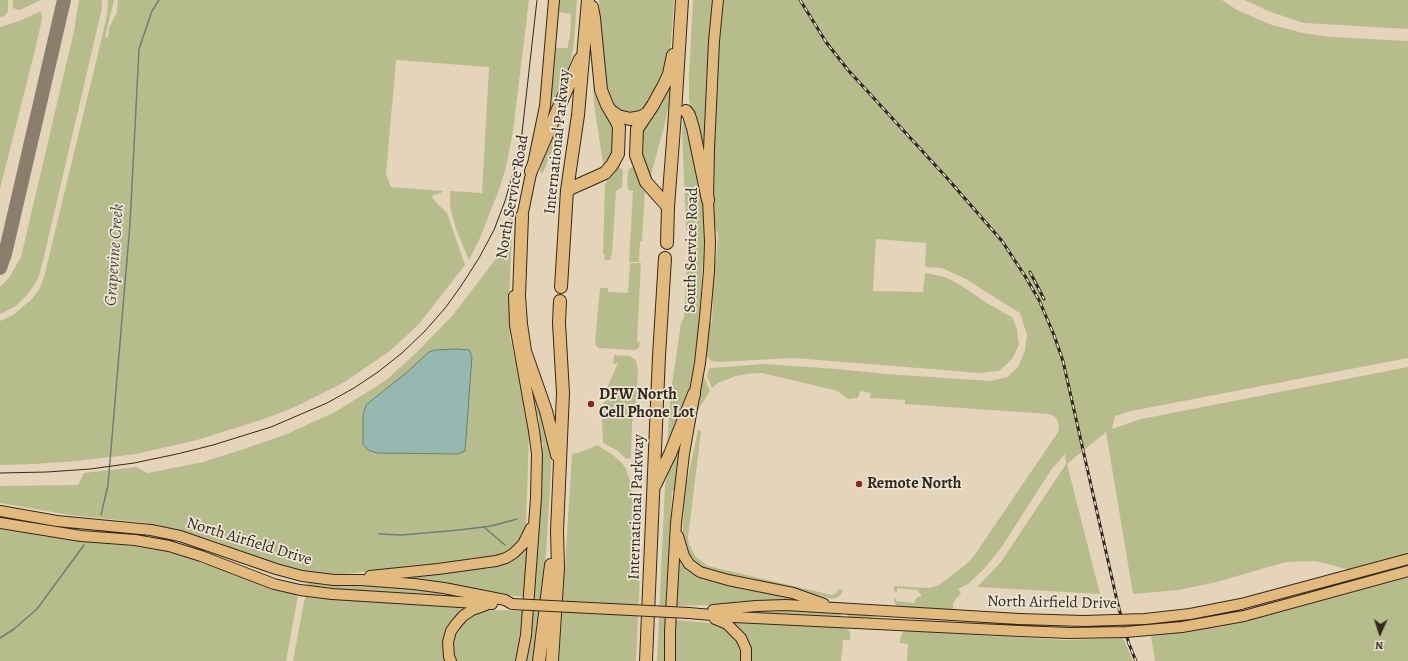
<!DOCTYPE html>
<style>
body{margin:0}
#map{position:relative;width:1408px;height:661px;overflow:hidden;background:#e4d5ba;font-family:Alegreya,serif}
canvas{display:block}
.north{position:absolute;left:1360px;top:613px;width:40px;height:40px;-webkit-text-stroke:3px #ede4d2;paint-order:stroke;rotate:183deg;font-size:11px;font-weight:700;line-height:16px;text-align:center;color:#32281f}
.north::after{content:'';display:block;margin:auto;width:14px;height:18px;background:#32281f;clip-path:polygon(50% 0,100% 100%,50% 72%,0 100%)}
</style>
<div id="map">
<canvas width="1408" height="661"></canvas>
<div class="north">N</div>
</div>
<script>
const ctx = document.querySelector('canvas').getContext('2d');
ctx.lineJoin = 'round';
function fillPath(path, color) { ctx.fillStyle = color; ctx.fill(path, 'evenodd'); }
const shape = rows => new Path2D(rows.map(r => 'M' + r).join(''));
function trace(path, color, width, dash) { ctx.strokeStyle = color; ctx.lineWidth = width; ctx.lineCap = dash ? 'butt' : 'round'; ctx.setLineDash(dash || []); ctx.stroke(path); }
function label(font, color, halo, rows, align = 'center') {
  ctx.font = font + ' Alegreya,serif'; ctx.lineWidth = 3.5; ctx.setLineDash([]); ctx.textBaseline = 'middle'; ctx.strokeStyle = halo; ctx.fillStyle = color; for (const [text, x, y, turn = 0] of rows) {
    ctx.save(); ctx.translate(x, y); ctx.rotate((+turn || 0) * Math.PI / 180); ctx.textAlign = isNaN(turn) ? turn : align; if (halo) ctx.strokeText(text, 0, 0); ctx.fillText(text, 0, 0); ctx.restore();
  }
}
const green = shape([
 [0,0,8,0,8,11,5,16,0,17],
 [13,0,41,0,22,9,18,10,13,8],
 [79,0,102,0,102,8,42,265,39,276,33,287,26,296,16,306,0,314,0,287,9,278,21,257,74,31],
 [108,0,114,0,105,37,108,38,109,28,117,12,118,0,529,0,513,131,506,167,499,190,491,210,480,238,469,260,456,229,450,207,450,191,482,193,489,67,396,60,386,174,391,187,443,191,441,193,433,195,432,198,447,213,465,265,419,324,390,351,343,383,295,407,264,419,197,440,136,454,77,461,34,464,0,465,0,321,13,315,32,299,40,288,44,277,102,37,107,15],
 [557,0,577,0,574,42,569,71,547,121,554,51,557,48,568,48,568,42,570,38,571,14,559,12,557,34,559,35,558,36,556,35],
 [599,0,674,0,671,42,668,66,647,108,636,115,616,111,606,96],
 [693,0,714,0,705,163,691,110,689,100,689,76],
 [722,0,1222,0,1237,10,1272,25,1303,33,1331,37,1408,41,1408,358,1131,411,1115,416,1112,429,1141,419,1408,367,1408,554,1350,570,1316,561,1286,562,1213,583,1178,590,1133,594,1106,432,1067,464,1100,594,977,587,1001,562,1066,464,1065,454,1051,470,1001,548,982,571,968,584,958,589,961,593,955,600,953,604,953,610,899,607,896,605,894,601,895,598,896,598,896,601,915,603,916,598,921,596,921,594,919,593,918,590,897,588,897,592,894,591,894,586,930,588,939,585,964,566,974,556,1058,432,1059,426,1057,419,1054,416,1048,414,905,404,905,400,870,398,871,393,860,391,858,398,848,399,838,391,762,373,747,374,736,376,718,383,712,388,707,376,709,369,711,368,763,364,837,369,887,374,990,381,1007,377,1018,367,1025,351,1027,335,1020,313,1013,309,966,279,942,268,925,267,926,243,876,239,873,291,923,292,925,273,945,277,962,286,990,305,1012,317,1017,329,1019,345,1012,359,999,371,980,373,794,358,719,362,711,361,708,357,705,357,709,324,712,322,713,296,711,292,713,264,716,260,718,234,715,228,712,192,717,53],
 [1245,0,1408,0,1408,29,1304,23,1268,11],
 [41,11,42,19,35,50,0,189,0,27,19,21],
 [593,45,616,125,614,158,604,170,594,104,593,83],
 [673,74,670,99,664,127,651,175,646,176,638,160,640,127],
 [570,93,567,108,557,138,543,173,540,172,543,156],
 [683,116,701,191,703,209,704,244,699,324,693,370,687,400,667,444,671,391,681,323,684,318,688,243,691,238,697,240,698,233,689,232,686,229,682,133],
 [616,166,621,168,623,172,622,187,616,191,612,255,611,256,610,260,604,260,605,255,603,254,605,185,609,175],
 [633,167,635,168,645,186,645,190,642,241,640,241,639,262,629,262,633,191,629,190,627,186,628,171,630,168],
 [513,207,509,303,510,338,520,379,529,433,526,524,519,543,506,554,485,560,333,575,296,569,242,553,218,542,147,523,70,515,0,503,0,486,78,485,84,473,136,467,148,473,203,462,244,449,287,434,335,412,385,381,416,353,453,315,498,256],
 [630,263,641,263,637,341,640,342,639,347,638,349,634,350,598,348,596,345,595,342,600,288,608,288,608,292,628,293],
 [614,355,629,356,634,359,636,360,638,370,636,406,632,423,631,458,626,459,618,451,603,443,602,417,606,390,618,363,613,364],
 [704,377,710,391,698,410,696,410,702,378],
 [534,385,552,452,545,571,534,661,524,661,540,502,543,443,541,442,539,425,539,416,537,415],
 [687,420,676,491,672,491,666,629,668,661,657,661,665,485,674,450],
 [698,430,701,431,688,538,689,545,696,557,708,566,832,595,836,593,839,589,843,590,840,596,836,598,832,599,781,587,746,581,696,566,684,547,683,539,683,524,686,487],
 [597,445,613,455,622,463,626,469,630,481,639,546,640,573,636,661,559,661,572,454,583,451],
 [0,528,59,538,151,548,176,554,243,577,294,592,298,596,286,661,0,661],
 [528,543,525,597,503,595,442,583,401,578,400,576,493,565],
 [678,552,690,569,708,580,787,595,799,598,798,601,764,601,712,605,676,606,675,620,710,623,726,628,735,635,740,642,744,653,744,661,673,661,673,659],
 [1408,576,1408,661,1155,661,1151,636,1177,633,1262,617],
 [316,581,414,587,466,596,465,599,328,590,306,585,309,582],
 [309,595,469,607,457,619,449,661,293,661,304,602,306,596],
 [767,609,841,613,841,618,736,614,736,611],
 [500,610,524,611,521,651,518,661,455,661,454,657,452,645,457,628,464,618,480,611],
 [849,613,879,615,871,618,850,619,848,616],
 [731,622,845,627,850,632,850,640,843,640,841,661,750,661],
 [907,631,1066,640,1123,638,1133,661,907,661,908,644,900,643,901,636,903,632]
]);
const water = shape([
 [456,349,469,350,472,356,465,451,458,454,377,453,368,450,363,444,363,415,366,405,406,373,429,352,435,350,456,349]
]);
const stream = shape([
 [101,515,108,485,130,224,139,49,152,11,159,0],
 [484,527,505,545],
 [379,534,402,535,459,530,491,526,517,519],
 [0,638,14,629,37,609,84,545]
]);
const taxiway = shape([
 [0,268,5,254,64,0]
]);
const major = shape([
 [521,222,545,106,554,0],
 [514,296,515,325,534,431,537,454,536,498,526,635,521,661],
 [0,511,57,521,151,530,180,536,276,569,302,576,334,580,361,580,414,584,444,588,505,600,512,604],
 [0,523,81,536,135,540,169,546,201,556,274,584,300,590,332,594,492,604],
 [678,536,684,556,689,564,700,572,728,580,793,593,824,604],
 [370,576,438,569,496,561,506,558,514,553,523,544,531,528],
 [1241,604,1408,559],
 [713,610,756,606,786,605,1019,619],
 [689,613,734,617,1020,631],
 [1244,616,1408,571],
 [715,619,727,624,741,638,746,649,746,661],
 [451,661,449,657,448,642,451,631,456,624,463,616,472,610,486,605],
 [670,661,670,631,676,523,684,454,700,363,705,317,709,271,710,242,708,200,709,149,714,41,718,0]
]);
const highway = shape([
 [611,111,618,116,630,119,641,117,648,113],
 [686,111,689,115,693,128,708,200],
 [531,171,580,59],
 [567,190,605,173,612,165,618,154,619,127,617,122,607,105,601,90,594,18,592,7],
 [668,207,646,182,636,155,637,129,653,105,665,83,669,74,673,55],
 [522,216,519,296,521,324,525,351,546,411,557,455],
 [667,243,668,207,675,114,682,0],
 [561,287,567,190,578,115,588,0],
 [655,485,670,454,694,394],
 [539,661,551,565],
 [552,661,558,568,557,531,563,393,559,323,560,301],
 [646,661,659,356,665,258]
]);
const tram = shape([
 [0,473,47,472,90,469,134,463,177,454,213,445,271,427,327,403,354,388,378,372,402,353,425,331,446,307,461,286,479,258,494,230,505,201,514,170,521,142,537,0]
]);
const rail = shape([
 [800,0,826,42,848,70,947,178,1002,241,1025,276,1039,300,1054,335,1063,361,1118,605,1129,644,1136,661],
 [1030,272,1044,299]
]);
const majorBridge = shape([
 [512,604,689,613],
 [1019,619,1084,621,1145,619,1190,614,1241,604],
 [1020,631,1069,633,1126,632,1182,627,1244,616]
]);
const markers = [
 [591,404,4,"#8f2418"],
 [859,484,4,"#8f2418"]
];
const streetNames = [
 ["International Parkway",558,142,-84],
 ["North Service Road",513,197,-80],
 ["South Service Road",692,250,-89],
 ["International Parkway",637,507,-88],
 ["North Airfield Drive",249,542,17],
 ["North Airfield Drive",1052,603,1]
];
const poiNames = [
 ["DFW North",599,395],
 ["Cell Phone Lot",599,413],
 ["Remote North",867,484]
];
const waterNames = [
 ["Grapevine Creek",115,255,-86]
];
fillPath(green, '#b7bc8d');
fillPath(water, '#95b9b0');
trace(water, '#6d7f76', 1);
trace(stream, '#6d7f76', 1.5);
trace(taxiway, '#8b7e6c', 14);
trace(major, '#32281f', 12);
trace(highway, '#32281f', 14);
trace(major, '#e2ba7d', 10);
trace(highway, '#e2ba7d', 12);
trace(tram, '#32281f', 1);
trace(rail, '#32281f', 3);
trace(rail, '#ede4d2', 1.5, [4.5]);
trace(majorBridge, '#32281f', 12, []);
trace(majorBridge, '#e2ba7d', 10);
for (const [x, y, r, color] of markers) { const dot = new Path2D(); dot.arc(x, y, r, 0, 2 * Math.PI); ctx.fillStyle = color; ctx.fill(dot); trace(dot, '#ede4d2', 1.5); }
label('16px', '#32281f', '#ede4d2', streetNames);
label('bold 16px', '#32281f', '#ede4d2', poiNames, 'left');
label('italic 17px', '#4b4c43', '#ede4d2', waterNames);
</script>
